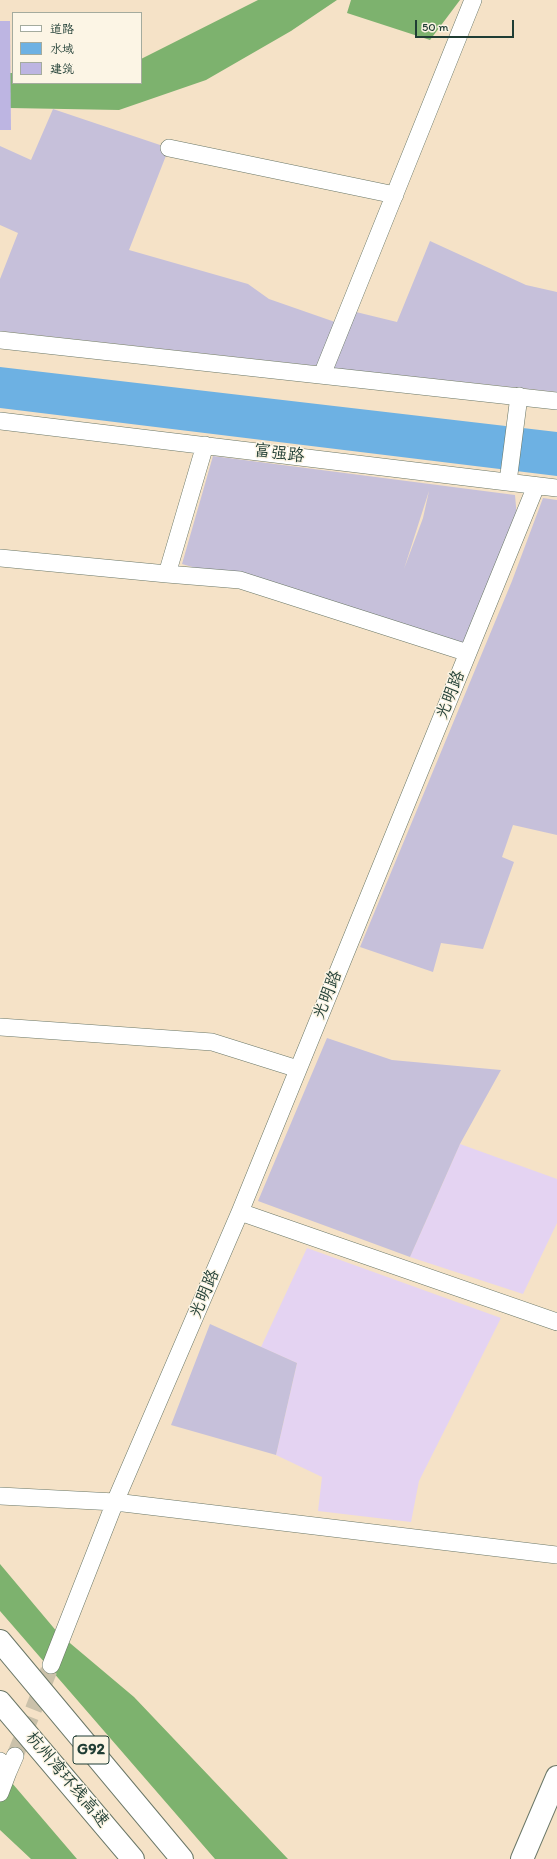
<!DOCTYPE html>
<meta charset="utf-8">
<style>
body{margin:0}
#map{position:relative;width:557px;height:1859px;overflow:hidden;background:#f5e2c7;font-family:Itim,"LXGW WenKai TC",sans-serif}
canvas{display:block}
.legend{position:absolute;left:12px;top:12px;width:130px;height:72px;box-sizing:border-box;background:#fcf5e5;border:1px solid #a4ab9e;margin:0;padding:5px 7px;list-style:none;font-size:12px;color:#1f3d34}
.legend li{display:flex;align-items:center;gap:8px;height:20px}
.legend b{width:20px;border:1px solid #a4ab9e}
.scale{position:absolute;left:415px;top:20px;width:99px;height:18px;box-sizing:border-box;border:2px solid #1f3d34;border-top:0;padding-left:5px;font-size:12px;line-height:14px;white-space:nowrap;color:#1f3d34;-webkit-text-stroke:3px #fcf5e5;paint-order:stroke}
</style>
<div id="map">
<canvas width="557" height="1859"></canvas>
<ul class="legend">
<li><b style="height:5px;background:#fff"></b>道路</li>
<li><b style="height:11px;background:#6db1e3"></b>水域</li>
<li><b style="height:11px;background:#bdb5e2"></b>建筑</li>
</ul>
<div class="scale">50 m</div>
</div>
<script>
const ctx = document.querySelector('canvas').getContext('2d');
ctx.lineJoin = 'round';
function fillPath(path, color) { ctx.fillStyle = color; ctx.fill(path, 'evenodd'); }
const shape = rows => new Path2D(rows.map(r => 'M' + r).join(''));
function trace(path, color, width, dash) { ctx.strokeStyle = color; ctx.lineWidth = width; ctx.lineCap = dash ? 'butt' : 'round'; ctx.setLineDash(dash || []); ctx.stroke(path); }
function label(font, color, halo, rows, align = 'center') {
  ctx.font = font + ' Itim,"LXGW WenKai TC",sans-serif'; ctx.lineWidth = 3; ctx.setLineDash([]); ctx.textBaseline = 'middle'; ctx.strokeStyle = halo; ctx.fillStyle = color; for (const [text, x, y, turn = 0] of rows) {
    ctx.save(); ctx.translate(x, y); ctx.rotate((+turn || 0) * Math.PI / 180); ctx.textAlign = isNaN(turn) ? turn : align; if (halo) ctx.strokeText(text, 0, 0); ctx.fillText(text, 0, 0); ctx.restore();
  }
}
const built = shape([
 [460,1144,557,1179,557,1223,523,1294,410,1257],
 [307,1248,501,1318,419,1481,411,1522,318,1511,322,1477,276,1455,297,1363,261,1347]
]);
const industrial = shape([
 [53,109,169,148,129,250,248,284,269,299,335,322,318,366,0,331,0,279,18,233,0,225,0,146,31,160],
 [430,241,526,285,557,292,557,392,334,368,356,312,397,322],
 [213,456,515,495,518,529,468,653,377,620,182,564],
 [429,491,423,518,404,569],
 [543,498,557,500,557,835,513,825,502,857,514,862,483,949,441,943,433,972,360,947,512,581],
 [327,1038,392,1060,501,1070,460,1144,410,1257,258,1201],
 [210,1324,297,1363,276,1455,171,1425]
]);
const forest = shape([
 [258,0,337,0,291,31,206,80,119,110,10,108,10,73,13,73,13,83,141,83,141,59],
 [351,0,460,0,430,40,347,13],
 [0,1564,58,1633,134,1697,288,1859,215,1859,0,1611],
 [0,1769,77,1859,31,1859,0,1830]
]);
const water = shape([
 [0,367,557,432,557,476,0,408]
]);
const building = shape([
 [0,21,10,21,11,130,0,130]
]);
const minorTunnel = shape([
 [15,1756,51,1665]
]);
const minor = shape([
 [169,148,395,195],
 [0,340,557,401],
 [322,375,473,0],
 [0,421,557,488],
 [508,482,519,396],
 [0,558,167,574,205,445],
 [167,574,240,580,468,653],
 [0,1027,212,1042,298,1069],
 [240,1212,557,1322],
 [0,1496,115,1502,557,1555],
 [51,1665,115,1502,240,1212,536,486],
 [0,1761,8,1772,0,1793],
 [8,1772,15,1756]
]);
const major = shape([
 [522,1859,557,1777]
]);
const highway = shape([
 [0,1641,182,1859],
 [0,1702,133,1859]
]);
const shields = [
 [91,1750,36]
];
const shieldNames = [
 ["G92",91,1750]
];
const streetNames = [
 ["富强路",279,454,7],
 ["光明路",451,695,-68],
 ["光明路",328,995,-68],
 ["光明路",205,1294,-67],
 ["杭州湾环线高速",67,1780,50]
];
fillPath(built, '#e4d3f2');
fillPath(industrial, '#c6c0da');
fillPath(forest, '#7db26e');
fillPath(water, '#6db1e3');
fillPath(building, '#bdb5e2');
trace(minorTunnel, '#cac1aa', 17, [17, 8]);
trace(minor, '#6a7767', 18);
trace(major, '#6a7767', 24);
trace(highway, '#6a7767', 24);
trace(minor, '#fff', 17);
trace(major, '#fff', 22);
trace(highway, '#fff', 22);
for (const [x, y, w] of shields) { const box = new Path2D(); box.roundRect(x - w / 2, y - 14, w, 28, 3); ctx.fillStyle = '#fcf5e5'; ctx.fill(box); trace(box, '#1f3d34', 1); }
label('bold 16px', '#1f3d34', null, shieldNames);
label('17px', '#1f3d34', '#fcf5e5', streetNames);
</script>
